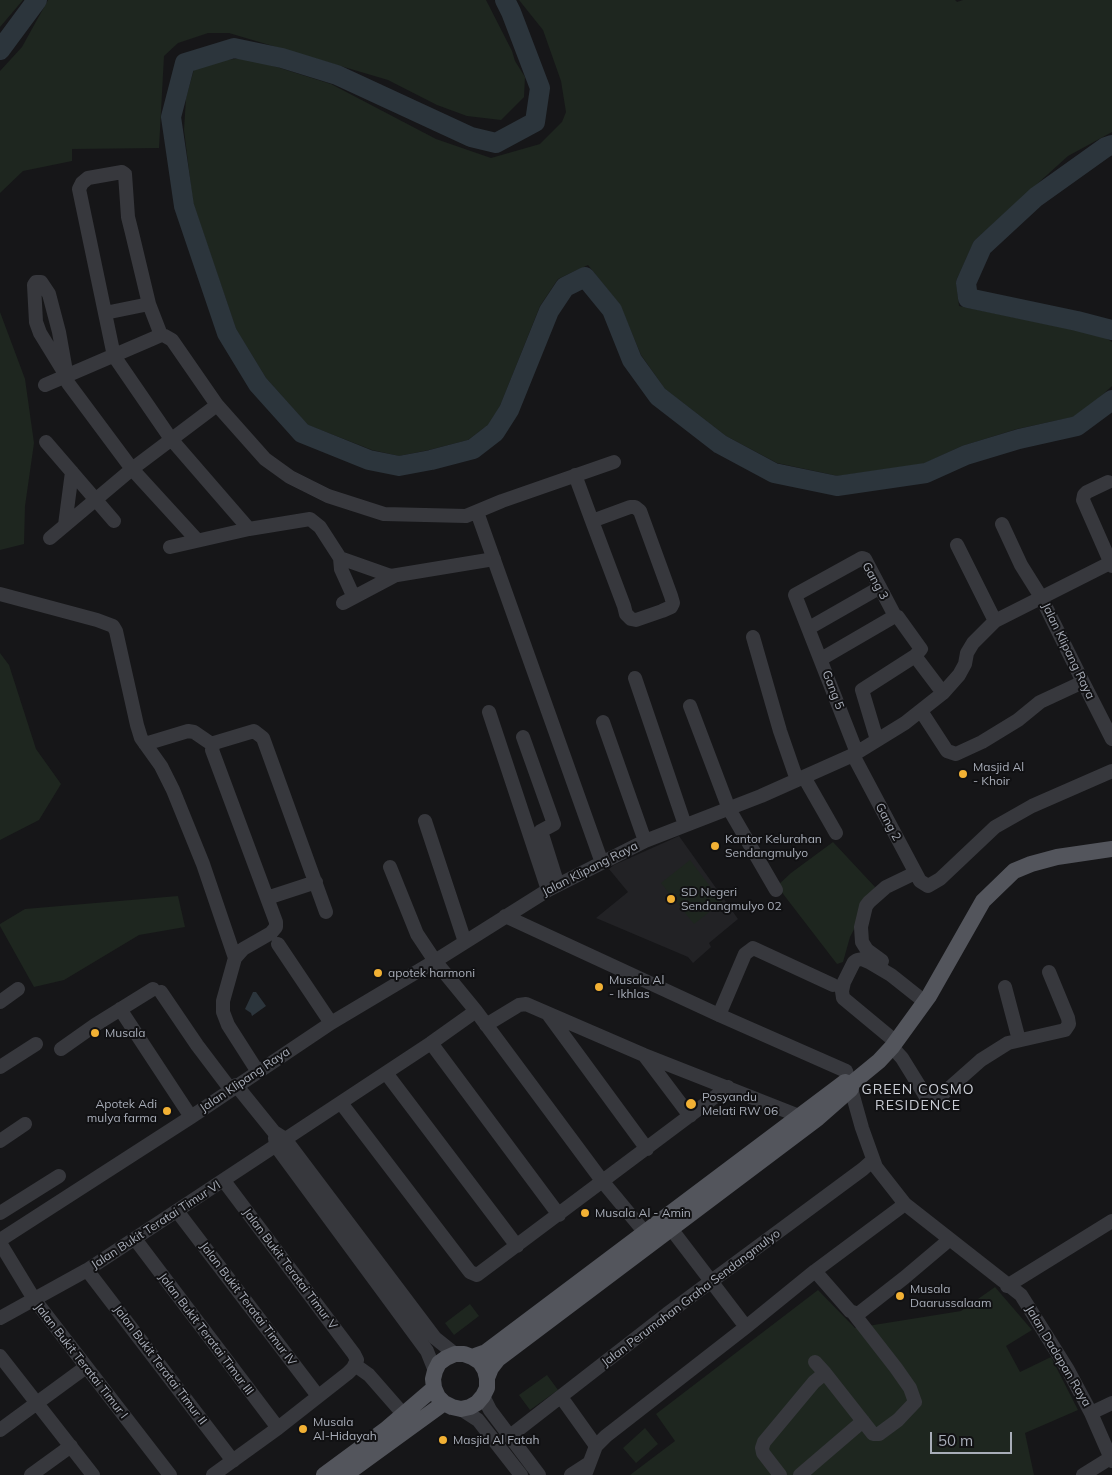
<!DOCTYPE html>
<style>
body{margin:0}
#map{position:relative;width:1112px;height:1475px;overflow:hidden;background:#161618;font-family:Mulish,sans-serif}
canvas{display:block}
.scale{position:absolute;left:930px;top:1432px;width:82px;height:22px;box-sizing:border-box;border:2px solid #a8adb8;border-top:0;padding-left:6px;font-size:15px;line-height:18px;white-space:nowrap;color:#a8adb8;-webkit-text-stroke:4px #111113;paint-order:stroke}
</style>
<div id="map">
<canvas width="1112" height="1475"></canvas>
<div class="scale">50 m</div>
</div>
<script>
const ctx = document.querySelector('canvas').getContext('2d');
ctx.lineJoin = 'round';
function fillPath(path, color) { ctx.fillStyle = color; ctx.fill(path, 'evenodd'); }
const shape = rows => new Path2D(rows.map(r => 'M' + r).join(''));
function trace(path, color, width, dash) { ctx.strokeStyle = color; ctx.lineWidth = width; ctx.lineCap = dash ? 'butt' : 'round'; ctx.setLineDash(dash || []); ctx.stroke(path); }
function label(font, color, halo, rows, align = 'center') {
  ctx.font = font + ' Mulish,sans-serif'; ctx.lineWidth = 4; ctx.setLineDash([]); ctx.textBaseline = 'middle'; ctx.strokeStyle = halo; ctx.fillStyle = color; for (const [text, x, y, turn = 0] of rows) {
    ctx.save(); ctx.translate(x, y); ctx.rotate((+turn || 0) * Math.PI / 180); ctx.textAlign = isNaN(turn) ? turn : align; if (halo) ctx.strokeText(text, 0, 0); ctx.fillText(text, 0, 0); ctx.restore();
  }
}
const built = shape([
 [679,836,738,919,709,943,711,947,693,963,688,957,596,918,628,892,609,869,614,865]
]);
const green = shape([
 [0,0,23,0,0,27],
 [48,0,486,0,512,51,515,61,525,77,524,97,501,120,467,116,437,105,388,80,239,36,229,33,208,33,178,43,164,56,159,148,72,149,72,161,23,171,0,193,0,71,22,47],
 [519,0,955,0,957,2,963,0,1112,0,1112,132,1068,156,974,241,956,281,959,306,1075,330,1106,338,1112,342,1112,386,1098,399,1073,417,1017,429,962,446,923,464,838,476,777,463,726,436,665,389,641,355,620,305,588,265,558,279,540,306,500,406,488,425,468,440,429,450,399,456,372,450,308,425,266,378,236,329,193,203,184,130,186,98,196,62,248,58,331,84,436,139,491,158,540,144,562,122,566,112,561,81,543,30],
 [0,312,25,379,34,443,25,506,24,544,0,550],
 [0,653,9,665,36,749,61,784,39,820,0,840],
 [833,842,875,887,874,891,850,937,843,962,837,964,777,886,791,873],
 [690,860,722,902,694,924,661,883],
 [178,896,185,927,139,935,64,980,34,987,0,926,0,924,25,909],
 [995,1287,1032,1330,1006,1346,1020,1372,1051,1357,1078,1410,1025,1433,1034,1475,630,1475,675,1441,656,1414,818,1290,855,1328,961,1311],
 [470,1304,479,1316,454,1335,445,1323],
 [547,1375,558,1390,530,1410,519,1395],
 [645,1428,658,1444,636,1463,623,1448]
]);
const water = shape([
 [253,992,256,992,266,1006,252,1016,251,1013,245,1009]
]);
const river = shape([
 [505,0,511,12,540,88,535,122,496,143,471,137,337,75,282,58,234,48,185,63,171,117,184,206,227,333,258,384,302,433,369,460,399,466,431,460,473,449,495,432,509,410,549,311,565,287,585,277,612,310,632,360,658,396,720,444,774,473,837,486,926,473,966,455,1019,439,1077,426,1112,400],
 [0,50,37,0],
 [1112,145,1106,147,1036,197,982,247,966,283,968,298,1077,321,1112,330]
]);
const minor = shape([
 [105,313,149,304],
 [161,335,149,304,132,233,128,217,125,174,122,172,88,178,82,183,79,189,114,356,171,439,249,529],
 [67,377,59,332,49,294,41,282,36,282,34,285,36,322,40,333,67,377,68,383,132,469,197,540],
 [45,385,152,339,161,335,165,336,172,340,217,405,265,459,290,477,328,496,384,514,466,516,502,501,614,462],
 [46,442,114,521],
 [575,475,592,521,624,606,626,614,631,619,636,620,662,611,671,607,673,603,671,596,640,511,635,507,630,507,592,521],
 [1108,482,1087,492,1084,495,1083,500,1112,566],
 [477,512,602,863],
 [1002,524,1021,565,1041,597,1083,682,1112,739],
 [65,525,72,472],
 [50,538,132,469,217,405],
 [957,545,995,621],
 [170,547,249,529,310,519,320,527,340,558,391,576,494,559],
 [340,558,341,569,351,591,356,596],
 [0,594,97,620,113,626,116,631,137,725,141,738,161,766,173,790,203,864,235,958],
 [343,603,394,576],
 [809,628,879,588],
 [753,637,780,731,797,780],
 [821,659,895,616],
 [635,678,685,825],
 [690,706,729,809,776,890],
 [921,711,947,751,956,754,982,742,1018,720,1040,702,1083,682],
 [489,712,548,890],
 [603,722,645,841],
 [523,737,554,824,541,831,558,885],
 [877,740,862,690,915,656],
 [145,744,188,731,194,732,213,745],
 [857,753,795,595,862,558,865,559,895,616,898,617,921,649,915,656,943,693],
 [853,755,920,881,928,886,940,879,995,827,1032,806,1112,771],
 [804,777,836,833],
 [425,821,465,942],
 [390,867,417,934,435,961,476,1011,603,1182,652,1241],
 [267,898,316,882],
 [505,916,719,1015,846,1071,862,1128,876,1167,905,1204,1021,1295,1068,1370,1091,1413,1112,1461],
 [278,944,331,1023],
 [882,961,867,950,862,942,861,927,866,906,869,902,886,887,915,873],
 [1005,987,1019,1040],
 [161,992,197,1045,231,1090],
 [0,1002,18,989],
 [120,1009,191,1117],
 [548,1014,647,1149],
 [719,1015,745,954,753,948,833,985],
 [486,1025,519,1005,526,1004,644,1055,799,1116],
 [896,1042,843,998,842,991,844,982,854,962,857,960,862,959,869,962,891,975,925,1002],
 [431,1043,559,1215],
 [892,1047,902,1058,928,1100,932,1102,937,1099,981,1060,1008,1043,1065,1030,1069,1024,1068,1018,1049,972],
 [61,1049,95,1025,153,989],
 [644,1055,690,1116],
 [0,1067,36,1044],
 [258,1072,228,1025,223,1012,223,1001,235,958,243,949,271,933,276,927,276,922,212,750,214,743,254,731,263,738,326,912],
 [386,1073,517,1246],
 [236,1085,274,1132,285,1139,435,1338,455,1354],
 [341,1103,470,1272,477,1275,728,1087],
 [275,1138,276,1146,427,1351,435,1371],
 [0,1141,25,1124],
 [177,1211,318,1396],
 [0,1213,59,1176],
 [672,1230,746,1327],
 [135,1239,278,1428],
 [0,1240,191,1117,331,1023,435,961,548,890,645,841,761,796,853,755,905,723,943,693,959,675,965,664,967,653,973,643,995,621,1112,562],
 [0,1243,34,1299,170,1475],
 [87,1270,233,1461],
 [815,1271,850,1311,858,1314,904,1278,949,1240],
 [1007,1286,1112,1221],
 [0,1318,87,1270,431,1043,476,1011],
 [0,1356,93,1475],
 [815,1362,825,1373],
 [355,1365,369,1375,404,1415],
 [483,1396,490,1410,539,1475],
 [561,1397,596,1446],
 [461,1409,478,1420,521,1475],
 [1091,1413,1112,1403],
 [0,1430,86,1367],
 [510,1436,667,1314,863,1169,873,1160],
 [31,1475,71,1446],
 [213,1475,278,1428,348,1373,353,1368,357,1360,354,1354,224,1181],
 [571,1475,588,1464],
 [585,1475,596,1446,606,1436,746,1327,815,1271,905,1204],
 [780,1475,763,1453,762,1448,764,1442,814,1382,825,1373,873,1434,879,1434,898,1420,915,1402,910,1388,896,1368,854,1314],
 [800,1475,863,1421],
 [1083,1475,1112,1457]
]);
const major = shape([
 [472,1357,480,1362,485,1370,487,1378,487,1388,483,1396,477,1403,470,1407,461,1409,452,1407,444,1403,438,1397,434,1388,433,1379,435,1371,439,1363,446,1358,455,1354,464,1354,472,1357,486,1352,845,1082],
 [487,1378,491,1368,498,1359,818,1118,851,1089,851,1084,879,1061,892,1047,929,996,983,901,1014,871,1031,864,1057,857,1112,849],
 [324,1475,385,1430,434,1388],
 [345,1475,444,1403]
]);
const markers = [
 [963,774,5,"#f2b134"],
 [715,846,5,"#f2b134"],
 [671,899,5,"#f2b134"],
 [378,973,5,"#f2b134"],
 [599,987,5,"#f2b134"],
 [95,1033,5,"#f2b134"],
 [691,1104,6,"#f2b134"],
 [167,1111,5,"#f2b134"],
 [585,1213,5,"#f2b134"],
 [900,1296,5,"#f2b134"],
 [303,1429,5,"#f2b134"],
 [443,1440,5,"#f2b134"]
];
const streetNames = [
 ["Gang 3",875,581,61],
 ["Jalan Klipang Raya",1068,651,64],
 ["Gang 5",833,690,69],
 ["Gang 2",888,822,62],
 ["Jalan Klipang Raya",590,869,-27],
 ["Jalan Klipang Raya",245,1080,-34],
 ["Jalan Bukit Teratai Timur VI",156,1225,-33],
 ["Jalan Bukit Teratai Timur V",290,1269,53],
 ["Jalan Perumahan Graha Sendangmulyo",691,1298,-37],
 ["Jalan Bukit Teratai Timur IV",248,1304,53],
 ["Jalan Bukit Teratai Timur III",206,1334,53],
 ["Jalan Dadapan Raya",1058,1356,59],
 ["Jalan Bukit Teratai Timur I",81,1361,52],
 ["Jalan Bukit Teratai Timur II",160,1365,53]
];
const poiNames = [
 ["Masjid Al",973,767],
 ["- Khoir",973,781],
 ["Kantor Kelurahan",725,839],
 ["Sendangmulyo",725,853],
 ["SD Negeri",681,892],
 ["Sendangmulyo 02",681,906],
 ["apotek harmoni",388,973],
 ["Musala Al",609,980],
 ["- Ikhlas",609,994],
 ["Musala",105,1033],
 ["Posyandu",702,1097],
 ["Melati RW 06",702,1111],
 ["Apotek Adi",157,1104,"right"],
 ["mulya farma",157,1118,"right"],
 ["Musala Al - Amin",595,1213],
 ["Musala",910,1289],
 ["Daarussalaam",910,1303],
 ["Musala",313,1422],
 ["Al-Hidayah",313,1436],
 ["Masjid Al Fatah",453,1440]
];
const neighbourhoodNames = [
 ["GREEN COSMO",918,1090],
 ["RESIDENCE",918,1106]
];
fillPath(built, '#222225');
fillPath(green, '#1e261f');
fillPath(water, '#2c353c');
trace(river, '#2c353c', 20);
trace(minor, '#37383d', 14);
trace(major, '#53555c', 16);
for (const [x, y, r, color] of markers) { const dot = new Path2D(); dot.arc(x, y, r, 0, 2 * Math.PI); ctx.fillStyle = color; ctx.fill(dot); trace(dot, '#111113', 2); }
label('12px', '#a8adb8', '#111113', streetNames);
label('12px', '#a8adb8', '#111113', poiNames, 'left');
ctx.letterSpacing = '1px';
label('14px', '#c9ccd4', '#111113', neighbourhoodNames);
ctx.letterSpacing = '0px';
</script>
